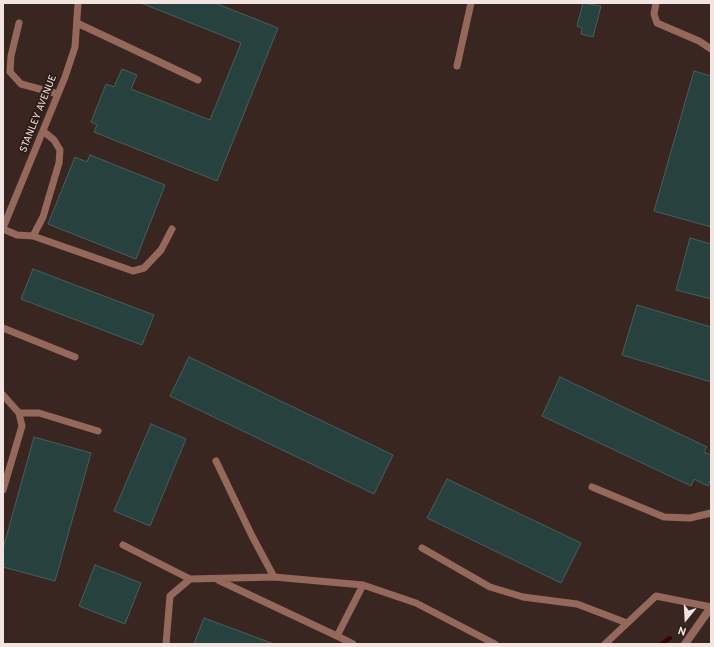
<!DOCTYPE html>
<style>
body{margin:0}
#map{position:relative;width:714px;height:647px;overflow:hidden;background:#3a2621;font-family:Overpass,sans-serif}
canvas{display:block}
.frame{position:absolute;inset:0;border:4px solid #f2e5e1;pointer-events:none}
.north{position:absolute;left:666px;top:599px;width:40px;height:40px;-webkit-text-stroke:3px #301d18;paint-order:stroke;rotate:198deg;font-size:11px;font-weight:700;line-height:16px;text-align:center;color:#f2e5e1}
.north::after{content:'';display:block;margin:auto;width:14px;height:18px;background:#f2e5e1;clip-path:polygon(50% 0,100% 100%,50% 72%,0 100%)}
</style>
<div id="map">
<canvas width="714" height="647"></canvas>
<div class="frame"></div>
<div class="north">N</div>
</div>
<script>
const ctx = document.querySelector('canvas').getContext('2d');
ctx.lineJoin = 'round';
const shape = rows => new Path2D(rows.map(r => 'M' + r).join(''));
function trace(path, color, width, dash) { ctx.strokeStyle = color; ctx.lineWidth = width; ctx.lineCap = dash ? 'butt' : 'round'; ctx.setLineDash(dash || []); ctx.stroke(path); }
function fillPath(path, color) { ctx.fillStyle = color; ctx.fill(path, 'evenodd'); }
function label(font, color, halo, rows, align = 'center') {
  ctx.font = font + ' Overpass,sans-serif'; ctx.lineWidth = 4; ctx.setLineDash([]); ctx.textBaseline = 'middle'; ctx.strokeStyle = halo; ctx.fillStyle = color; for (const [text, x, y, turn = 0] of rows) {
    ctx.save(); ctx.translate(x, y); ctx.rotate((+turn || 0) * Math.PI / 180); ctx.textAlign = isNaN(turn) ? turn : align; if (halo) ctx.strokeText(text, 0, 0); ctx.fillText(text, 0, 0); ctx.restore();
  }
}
const stream = shape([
 [661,644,670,638]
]);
const building = shape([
 [141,3,215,3,278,28,217,181,94,132,97,125,91,122,106,84,114,87,122,69,137,75,131,89,210,120,241,43,141,3],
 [583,3,601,6,593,37,581,34,582,28,577,26,583,3],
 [694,71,711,76,711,227,654,211,694,71],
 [90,155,165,185,136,259,48,224,75,157,87,162,90,155],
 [690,238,711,244,711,299,676,290,690,238],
 [33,269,154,315,142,345,21,299,33,269],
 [637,305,711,327,711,382,622,355,637,305],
 [189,357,393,455,374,494,170,396,189,357],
 [560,377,707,447,704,452,711,455,711,479,708,486,694,479,691,486,542,416,560,377],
 [151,424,186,439,150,526,114,511,151,424],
 [34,437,91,453,55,581,3,567,3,549,34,437],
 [447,479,581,543,561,583,427,518,447,479],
 [95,565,141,583,125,624,79,606,95,565],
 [204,618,274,644,194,644,204,618]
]);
const lane = shape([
 [656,3,654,14,657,23,699,41,711,49],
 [19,23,11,56,10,72,21,84,58,94],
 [77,23,198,80],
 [457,66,471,3],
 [3,228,65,77,75,47,78,3],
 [3,229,17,235,33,236,43,217,59,163,60,150,54,140,43,131],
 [33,236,133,271,144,268,161,250,172,229],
 [3,328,75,357],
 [3,395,19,413,22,426,3,490],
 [19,413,39,413,98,431],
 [216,461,252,536,274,577],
 [592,487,664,517,690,518,711,513],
 [123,545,190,579],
 [422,548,490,587,523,597,577,604,627,623],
 [218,580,337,636],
 [166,644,170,596,190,579,274,577,363,585,416,603,495,644],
 [353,644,337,636,363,585],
 [605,644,656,596,711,607]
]);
const street = shape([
 [685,644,711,607]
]);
const streetNames = [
 ["STANLEY AVENUE",39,114,-68]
];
trace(stream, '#330500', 4);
fillPath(building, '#27413f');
trace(building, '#45605d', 1);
trace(lane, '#95685c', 7);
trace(street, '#95685c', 8);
label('10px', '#f2e5e1', '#301d18', streetNames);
</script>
